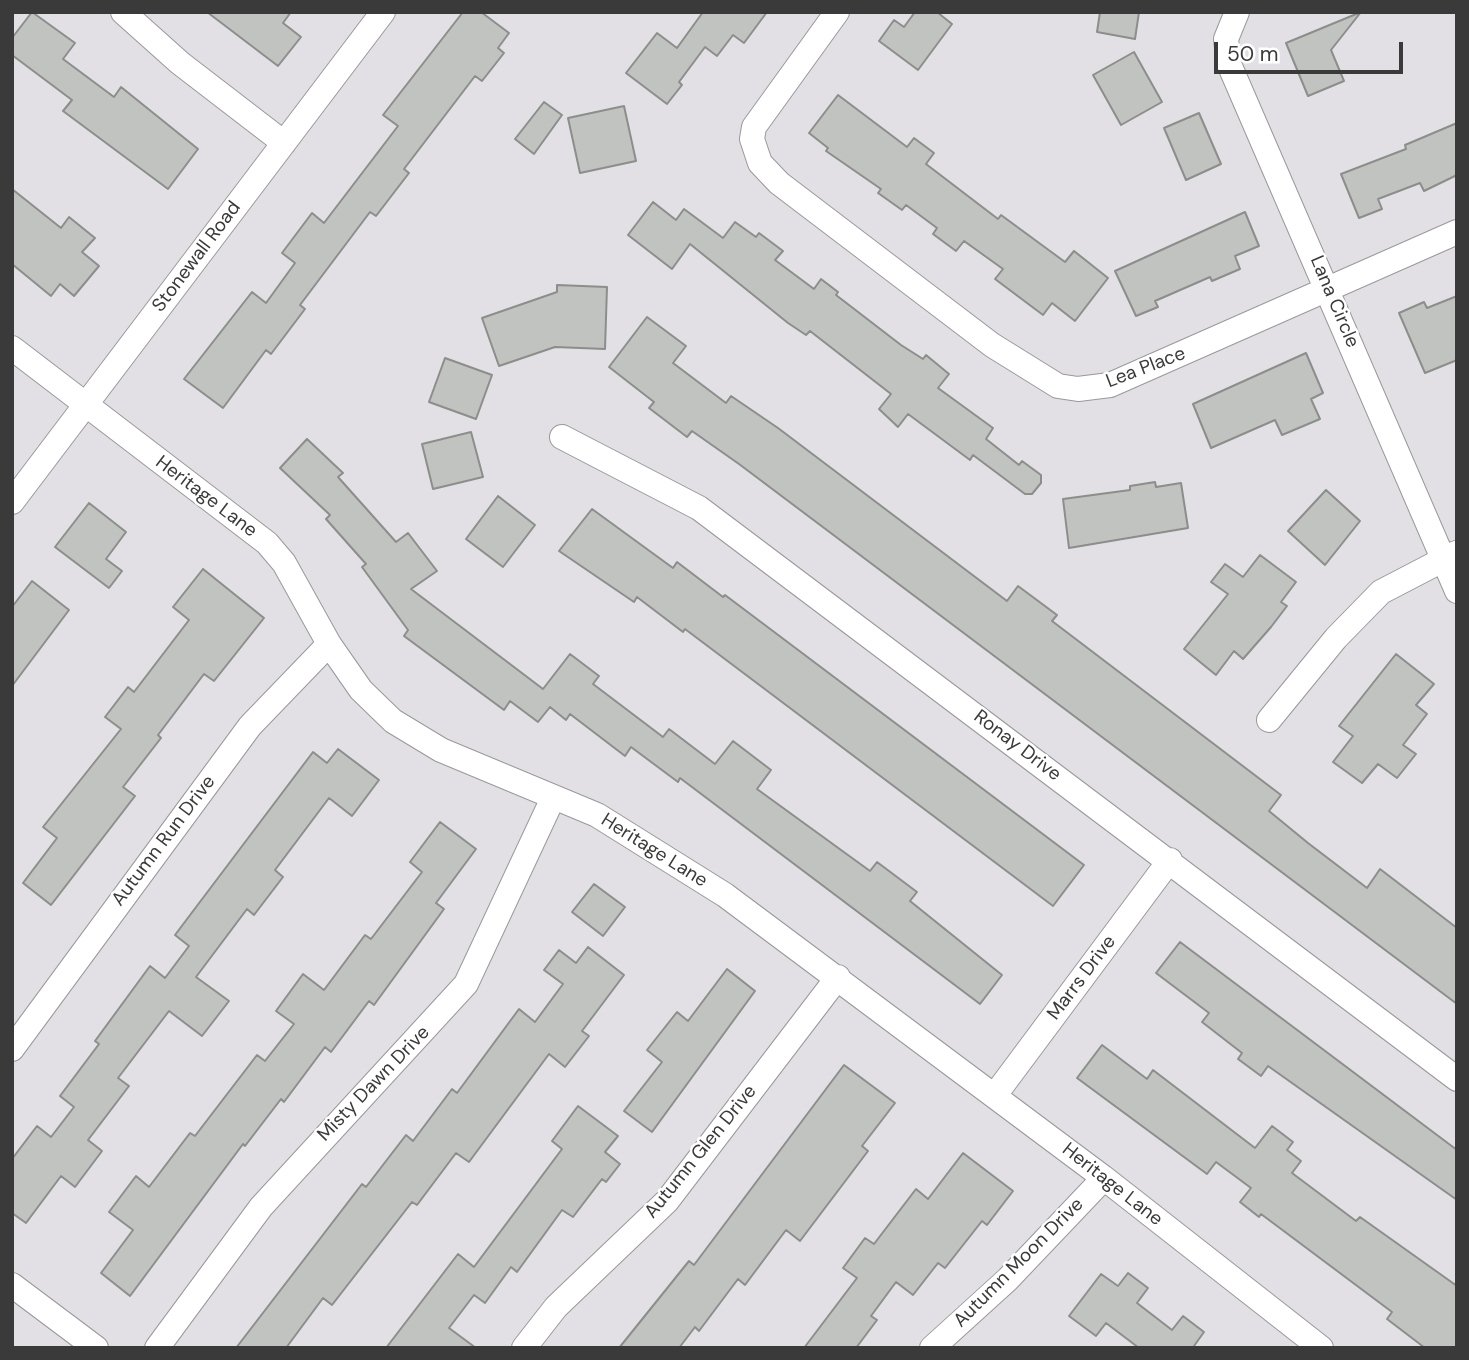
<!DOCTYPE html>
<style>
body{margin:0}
#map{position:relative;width:1469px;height:1360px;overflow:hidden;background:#e2e0e4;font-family:"DM Sans",sans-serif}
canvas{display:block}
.frame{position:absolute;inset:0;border:14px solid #3a3a3b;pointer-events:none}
.scale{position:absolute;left:1214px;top:42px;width:189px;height:32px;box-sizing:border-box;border:4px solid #3a3a3b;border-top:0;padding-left:9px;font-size:21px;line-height:24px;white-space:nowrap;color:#3a3a3b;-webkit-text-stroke:5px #fff;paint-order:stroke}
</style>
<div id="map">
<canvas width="1469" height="1360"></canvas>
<div class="frame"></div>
<div class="scale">50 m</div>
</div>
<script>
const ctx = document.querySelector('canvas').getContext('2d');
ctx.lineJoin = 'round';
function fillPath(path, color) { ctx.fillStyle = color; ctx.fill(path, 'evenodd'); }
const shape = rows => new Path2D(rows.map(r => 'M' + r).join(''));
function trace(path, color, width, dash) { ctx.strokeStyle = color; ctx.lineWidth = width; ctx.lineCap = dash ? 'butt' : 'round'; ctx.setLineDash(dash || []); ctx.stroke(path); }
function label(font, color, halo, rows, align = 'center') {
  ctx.font = font + ' "DM Sans",sans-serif'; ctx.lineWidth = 5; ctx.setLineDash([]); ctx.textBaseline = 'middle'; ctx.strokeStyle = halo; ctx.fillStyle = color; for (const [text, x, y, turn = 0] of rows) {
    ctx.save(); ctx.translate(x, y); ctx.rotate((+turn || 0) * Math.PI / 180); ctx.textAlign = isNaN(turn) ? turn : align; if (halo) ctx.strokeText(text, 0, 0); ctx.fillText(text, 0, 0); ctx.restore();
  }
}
const building = shape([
 [32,12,75,43,63,59,114,97,121,87,198,149,168,189,63,111,72,100,12,55,12,38,32,12],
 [207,12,291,12,283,23,301,37,278,66,207,12],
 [463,12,481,12,509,33,498,48,504,53,482,81,475,76,404,169,409,173,376,216,370,212,300,305,305,309,271,354,266,350,223,408,184,379,252,292,266,303,295,263,282,253,312,213,324,223,398,126,383,115,463,12],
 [703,12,767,12,744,43,733,35,717,56,705,47,679,82,682,85,667,104,626,73,657,33,677,48,703,12],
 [915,12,937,12,952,24,918,70,879,41,894,20,904,27,915,12],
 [1100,12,1139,12,1135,39,1097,32,1100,12],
 [1361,12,1331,50,1344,81,1308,96,1286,43,1361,12],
 [1134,52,1162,102,1121,125,1093,75,1134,52],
 [838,95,907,147,914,138,934,153,926,164,998,219,1001,215,1065,262,1074,251,1108,278,1075,321,1052,303,1043,315,995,279,1003,269,964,241,956,251,933,234,937,228,906,205,902,210,878,193,881,189,826,151,828,148,809,133,838,95],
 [544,102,562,115,534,154,515,139,544,102],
 [624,106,636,161,580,173,568,118,624,106],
 [1199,113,1221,164,1186,180,1164,128,1199,113],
 [1457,123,1457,175,1424,191,1420,183,1378,199,1382,209,1359,218,1341,174,1406,149,1405,145,1457,123],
 [12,189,61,228,69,217,95,238,82,252,99,266,74,296,60,284,51,296,12,264,12,189],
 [653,202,676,220,684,209,723,238,735,222,756,237,759,233,783,251,775,260,814,289,821,279,838,292,836,295,901,345,923,359,926,355,949,374,938,388,993,428,986,439,1019,465,1022,461,1041,475,1041,483,1032,494,1025,494,973,455,970,460,908,414,898,427,879,409,891,394,810,331,806,335,788,323,690,244,672,269,628,235,653,202],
 [1245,212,1259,246,1235,256,1240,269,1212,281,1210,277,1155,301,1158,307,1136,316,1115,271,1245,212],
 [557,285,607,287,605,349,555,347,499,366,482,318,557,292,557,285],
 [1457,296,1457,360,1425,373,1399,313,1424,302,1427,308,1457,296],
 [647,317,686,346,673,363,726,403,731,396,778,428,1007,601,1018,586,1057,615,1052,621,1281,795,1269,811,1308,843,1367,888,1380,869,1457,928,1457,1004,739,464,692,431,687,437,649,408,654,402,609,367,647,317],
 [1306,353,1323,393,1311,399,1320,419,1282,435,1275,420,1211,448,1193,404,1306,353],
 [445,358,492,375,476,419,429,402,445,358],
 [471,432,483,477,433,489,422,444,471,432],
 [307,439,343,473,338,477,396,542,408,533,437,571,411,589,543,689,570,654,599,676,593,684,663,737,669,729,715,764,733,741,771,770,757,789,870,871,877,862,917,892,910,901,1002,975,980,1004,680,778,678,782,631,747,625,756,570,714,566,720,550,707,538,722,510,701,504,710,404,636,408,630,362,567,366,564,326,519,330,515,280,468,307,439],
 [1155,482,1156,487,1181,483,1188,528,1069,548,1063,499,1130,490,1130,486,1155,482],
 [1326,490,1360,521,1325,565,1288,531,1326,490],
 [498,496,535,525,503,567,466,539,498,496],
 [89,503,126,532,106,559,122,571,109,588,55,547,89,503],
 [592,509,673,568,677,562,723,597,725,595,1084,865,1053,906,685,629,683,632,637,597,634,602,559,551,592,509],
 [1260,555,1296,582,1281,602,1287,606,1271,627,1243,659,1234,651,1216,675,1184,649,1228,594,1211,582,1225,564,1243,577,1260,555],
 [203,569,264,618,214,681,204,674,158,735,161,738,123,787,135,796,51,905,23,883,57,838,43,827,121,729,105,717,128,687,134,692,189,620,173,607,203,569],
 [32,581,69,610,12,686,12,607,32,581],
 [1396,654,1434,684,1416,705,1427,714,1403,745,1416,754,1397,778,1378,764,1362,783,1333,762,1353,736,1339,726,1396,654],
 [338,749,379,780,352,816,329,798,275,870,283,877,254,915,247,909,196,977,229,1001,202,1036,169,1011,118,1078,129,1086,88,1140,102,1151,75,1187,61,1176,26,1223,12,1213,12,1159,37,1126,51,1137,74,1107,60,1096,99,1044,95,1041,150,966,165,978,189,946,175,935,313,752,327,763,338,749],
 [440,822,476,849,436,903,444,909,374,1005,369,1001,331,1052,325,1047,284,1102,281,1099,245,1146,243,1144,130,1296,101,1273,133,1230,109,1212,136,1176,149,1187,190,1133,195,1136,257,1055,265,1061,294,1024,276,1011,303,974,324,990,365,935,371,939,422,872,410,862,440,822],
 [594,884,625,907,603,936,572,912,594,884],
 [1180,942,1457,1150,1457,1200,1268,1066,1261,1076,1238,1059,1242,1053,1202,1022,1209,1013,1156,973,1180,942],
 [588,947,624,975,582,1031,589,1036,565,1067,549,1054,469,1162,456,1153,417,1205,412,1202,332,1305,323,1298,286,1348,236,1348,362,1184,366,1187,406,1135,413,1141,452,1089,457,1093,519,1009,535,1022,563,984,544,970,559,950,576,963,588,947],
 [727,969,755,991,652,1132,624,1111,662,1062,647,1050,677,1012,688,1021,727,969],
 [1102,1045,1147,1079,1153,1070,1255,1148,1272,1126,1293,1142,1287,1150,1301,1161,1292,1173,1356,1221,1360,1217,1457,1286,1457,1348,1425,1348,1387,1319,1392,1312,1261,1214,1259,1217,1240,1202,1251,1188,1216,1162,1207,1174,1077,1078,1102,1045],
 [844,1065,895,1103,862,1146,868,1151,800,1241,786,1230,745,1285,738,1279,699,1331,695,1327,679,1348,619,1348,689,1261,694,1265,844,1065],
 [578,1106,618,1136,605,1152,620,1164,606,1182,602,1179,573,1217,562,1210,517,1272,511,1267,485,1303,474,1295,449,1328,476,1348,386,1348,458,1254,474,1267,562,1149,552,1141,578,1106],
 [963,1153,1013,1191,987,1225,982,1221,945,1268,938,1263,913,1295,896,1282,871,1316,877,1320,856,1348,804,1348,857,1278,843,1268,865,1238,874,1244,916,1189,928,1199,963,1153],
 [1128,1273,1148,1288,1137,1303,1172,1330,1183,1316,1204,1332,1194,1346,1196,1348,1139,1348,1106,1323,1096,1336,1069,1316,1101,1274,1118,1286,1128,1273]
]);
const minor = shape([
 [123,12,180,63,284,143],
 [837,12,754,127,752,139,760,163,779,183,992,345,1058,386,1078,389,1110,385,1457,232],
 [1237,12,1226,39,1229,64,1457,591],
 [12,348,267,543,284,563,329,644,361,690,393,721,441,750,597,815,725,895,1104,1178,1321,1348],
 [562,437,699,508,1457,1079],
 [12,502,383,12],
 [1269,720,1336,638,1381,592,1456,553],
 [12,1049,250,726,329,644],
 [995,1095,1170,860],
 [12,1285,96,1348],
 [157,1348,261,1207,466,984,553,798],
 [524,1348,556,1307,667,1201,838,977],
 [932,1348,1008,1279,1104,1178]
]);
const streetNames = [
 ["Stonewall Road",197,257,-53],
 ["Lana Circle",1334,302,67],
 ["Lea Place",1146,368,-21],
 ["Heritage Lane",206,497,37],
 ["Ronay Drive",1017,746,37],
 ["Autumn Run Drive",164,841,-53],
 ["Heritage Lane",654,851,32],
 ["Marrs Drive",1082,978,-53],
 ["Misty Dawn Drive",374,1084,-46],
 ["Autumn Glen Drive",701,1152,-51],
 ["Heritage Lane",1112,1185,38],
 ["Autumn Moon Drive",1019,1263,-45]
];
fillPath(building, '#c0c3c0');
trace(building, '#8b8e8b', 2);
trace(minor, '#99989b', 26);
trace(minor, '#fff', 24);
label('19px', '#3a3a3b', '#fff', streetNames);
</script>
